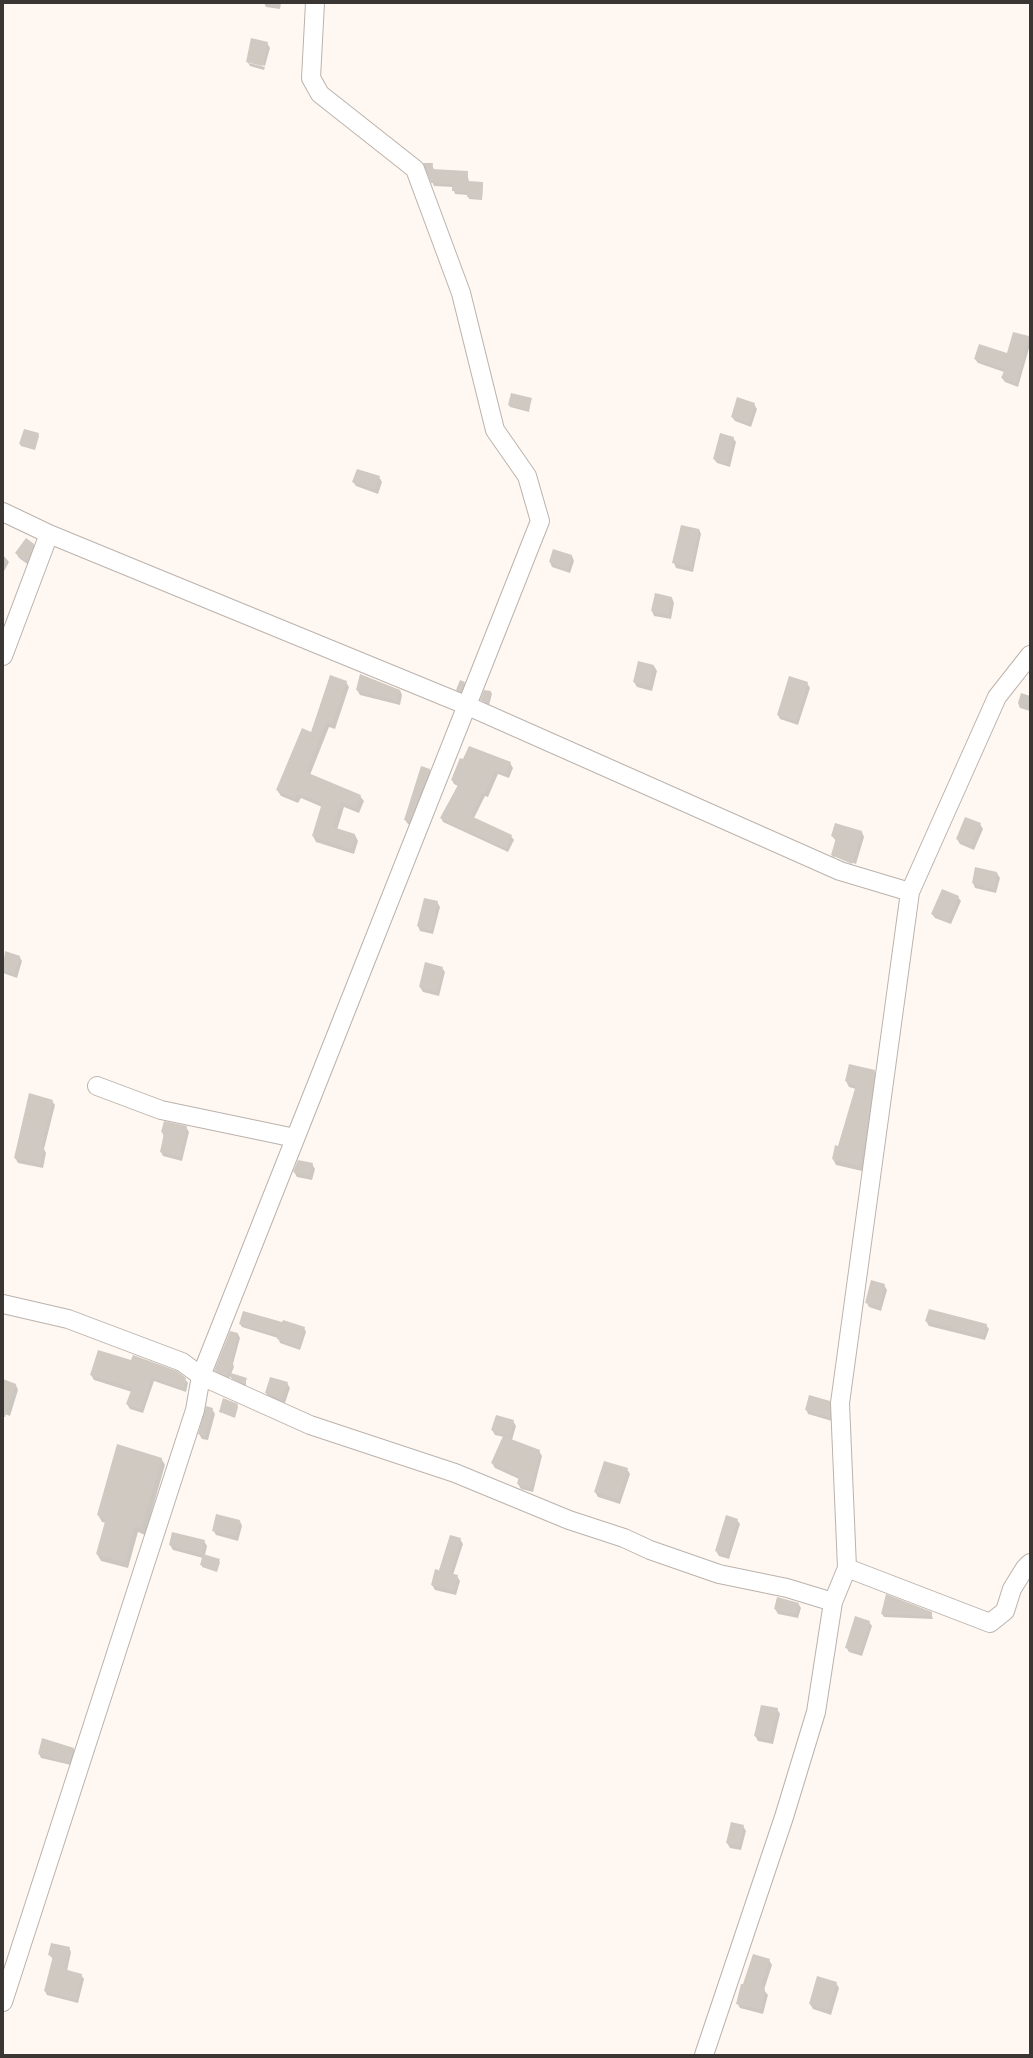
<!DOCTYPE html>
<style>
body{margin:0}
#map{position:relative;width:1033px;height:2058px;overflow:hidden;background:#fff8f2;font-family:Quicksand,sans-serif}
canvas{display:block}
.frame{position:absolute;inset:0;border:4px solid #393633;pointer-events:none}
</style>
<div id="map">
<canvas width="1033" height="2058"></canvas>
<div class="frame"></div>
</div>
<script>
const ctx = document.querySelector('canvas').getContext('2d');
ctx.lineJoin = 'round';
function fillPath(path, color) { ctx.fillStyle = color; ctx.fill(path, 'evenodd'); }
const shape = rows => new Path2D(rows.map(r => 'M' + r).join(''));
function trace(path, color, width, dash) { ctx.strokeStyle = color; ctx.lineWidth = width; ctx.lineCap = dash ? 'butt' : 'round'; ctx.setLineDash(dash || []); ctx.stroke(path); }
const shadow = shape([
 [264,3,281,3,280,9,266,7],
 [267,43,270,48,265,66,249,61,249,63,265,67,264,70,250,66,247,61],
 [425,164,432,164,434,170,467,172,469,182,482,183,483,185,482,200,469,199,468,195,455,194,453,187,434,186],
 [1029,337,1030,345,1018,387,1005,382,1002,378,1004,372,978,363,975,359,1008,354],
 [531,399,529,412,510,407,509,405],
 [754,404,757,409,751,427,735,421,732,417],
 [38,434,39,436,35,450,21,446,20,444],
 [733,438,736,442,730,467,717,463,714,459],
 [379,477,382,482,378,494,356,486,353,482],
 [699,529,701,534,693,572,676,568,674,563],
 [33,544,36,549,30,566,19,558,16,553],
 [554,550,572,556,574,561,570,573,552,567,550,562],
 [3,555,9,562,3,573],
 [672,598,674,603,671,619,654,616,652,611],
 [639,662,654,666,657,671,652,691,637,687,634,682],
 [346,682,349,687,335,729,329,727,310,775,360,796,364,801,359,813,344,807,337,830,355,835,358,841,354,854,316,842,313,836,322,807,301,798,298,803,281,796,277,790,311,733],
 [464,682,465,685,462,693,458,692,457,690],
 [807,683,810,688,798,725,780,719,778,715],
 [357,690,400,690,402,695,400,705,360,695],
 [491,692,492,694,489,705,481,700],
 [1021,693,1030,696,1030,711,1020,708,1018,703],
 [510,763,513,768,509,778,498,774,488,797,485,796,474,818,511,836,514,840,508,852,443,822,441,818,458,786,454,784,452,780],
 [421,768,430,770,432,775,412,826,408,824,405,820],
 [836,824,862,832,864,837,856,864,834,856,834,858,855,866,855,868,834,860,832,855,836,841,832,836],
 [980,824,983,829,974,850,960,844,957,839],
 [976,868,997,873,1000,878,996,893,975,888,973,883],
 [958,897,961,901,951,924,935,918,932,914],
 [437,902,440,907,433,934,420,931,418,926],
 [6,952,19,956,22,961,17,978,3,973,3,962],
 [442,968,445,972,439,996,423,992,420,987],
 [850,1065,874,1071,878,1077,868,1148,862,1171,836,1165,833,1159,839,1147,856,1089,849,1087,846,1081],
 [52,1101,55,1105,44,1149,46,1153,43,1168,18,1163,15,1158],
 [186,1127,189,1132,182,1161,163,1156,161,1152,164,1137,162,1132],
 [312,1164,315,1169,312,1180,297,1177,294,1172],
 [884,1285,887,1290,881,1311,869,1307,867,1303],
 [926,1321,986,1325,989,1329,985,1340,929,1326],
 [240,1324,304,1328,306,1332,300,1350,280,1343,278,1338,242,1327],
 [231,1332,238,1334,240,1338,233,1364,234,1367,231,1374,246,1379,246,1386,232,1379,230,1376,229,1379,218,1374,216,1370],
 [99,1351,185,1379,188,1383,186,1392,154,1381,143,1413,130,1409,127,1404,132,1392,94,1380,91,1375],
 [5,1381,16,1385,18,1390,10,1416,3,1413,3,1388],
 [287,1383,290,1388,285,1403,269,1398,266,1393],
 [829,1402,832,1407,832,1421,808,1414,806,1409],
 [237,1405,238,1407,235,1418,220,1412],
 [212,1409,215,1414,208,1440,202,1439,199,1434],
 [513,1421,516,1426,512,1440,539,1451,542,1456,533,1492,521,1489,518,1484,519,1479,495,1468,492,1463,504,1437,495,1435,492,1430],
 [161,1458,165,1465,145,1535,138,1532,128,1568,101,1561,97,1554,106,1523,102,1522,98,1515],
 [627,1469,630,1474,620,1504,598,1497,595,1492],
 [727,1516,737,1520,740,1524,729,1559,719,1556,716,1551],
 [240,1521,242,1526,238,1541,216,1535,213,1530],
 [460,1539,463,1544,453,1575,457,1576,460,1581,456,1595,435,1590,432,1585],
 [204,1541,207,1546,205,1555,220,1562,217,1572,202,1567,203,1558,173,1550,170,1545],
 [798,1603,801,1608,798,1618,778,1614,775,1609],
 [931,1613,933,1619,884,1617,882,1614],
 [869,1622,872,1626,862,1656,849,1652,846,1647],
 [777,1709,780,1714,773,1744,758,1741,755,1736],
 [73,1748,76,1752,71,1765,41,1758,39,1754],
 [743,1826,746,1831,741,1850,730,1848,727,1843],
 [69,1948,71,1952,67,1971,81,1975,84,1979,78,2003,47,1995,45,1991,53,1959,49,1955],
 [769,1960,772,1965,764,1990,768,1995,763,2014,740,2008,737,2003,744,1985],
 [836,1983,839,1988,831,2015,813,2009,810,2004]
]);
const building = shape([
 [251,38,268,42,262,66,246,62],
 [423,163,433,163,432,169,468,171,467,192,452,191,452,184,431,183],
 [468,181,483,182,482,199,467,197],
 [1013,332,1029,336,1016,383,1001,378,1005,369,974,359,979,344,1007,353],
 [511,393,532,398,529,410,508,405],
 [737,397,755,403,749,423,731,417],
 [24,429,39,433,34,449,19,444],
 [720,433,734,437,727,463,713,459],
 [357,469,380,476,375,489,352,482],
 [681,525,699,529,691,567,672,563],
 [26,538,34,544,27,562,15,553],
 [553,549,572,555,568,569,549,562],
 [655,593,672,597,668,615,651,611],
 [638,661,654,665,649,686,633,682],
 [360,674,400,690,397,701,356,690],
 [330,675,347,681,332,724,326,722,306,772,361,795,356,808,341,802,333,827,355,834,351,849,312,836,322,803,297,793,295,798,276,790,302,728,311,732],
 [789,676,808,682,796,721,777,715],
 [460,680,465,682,461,692,456,690],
 [484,690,491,691,488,703,480,700],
 [469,746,511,762,506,774,495,770,485,793,482,792,471,816,512,835,506,848,440,818,459,783,451,780,460,758,463,759],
 [421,766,430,769,410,821,404,820],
 [965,817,981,823,971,846,956,839],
 [835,823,862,831,852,864,831,855,836,838,831,836],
 [975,867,997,872,994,889,972,883],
 [942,889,959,896,948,921,931,914],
 [424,898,438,901,431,930,417,926],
 [5,951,20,956,14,974,3,970],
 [425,962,443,967,437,992,419,987],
 [849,1064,875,1070,865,1141,859,1166,832,1159,835,1145,838,1146,856,1085,845,1081],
 [29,1093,53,1100,41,1146,44,1147,41,1164,14,1158],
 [164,1121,187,1126,180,1157,160,1152,164,1133,161,1132],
 [298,1160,313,1163,310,1176,293,1172],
 [871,1280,885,1284,879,1306,865,1303],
 [929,1309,987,1324,983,1336,925,1321],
 [243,1311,282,1322,283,1320,305,1327,298,1347,277,1339,278,1335,239,1324],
 [230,1331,238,1333,231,1362,233,1363,227,1376,214,1371],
 [98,1350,131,1360,133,1355,177,1371,186,1378,183,1388,152,1377,141,1409,126,1404,132,1388,90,1375],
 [231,1373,247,1378,245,1384,230,1377],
 [270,1377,288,1382,282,1399,265,1393],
 [3,1379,16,1384,5,1417,3,1417],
 [809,1395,830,1401,830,1417,805,1410],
 [223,1398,238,1404,234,1416,219,1412],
 [206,1406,213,1408,205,1436,198,1434],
 [496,1415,514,1420,509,1436,491,1430],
 [503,1436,540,1450,531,1488,517,1484,519,1476,491,1463],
 [117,1444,162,1458,141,1528,134,1526,125,1562,96,1554,106,1518,97,1515],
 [604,1461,628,1468,618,1499,594,1492],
 [216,1514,240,1520,236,1536,212,1531],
 [726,1515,738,1519,727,1555,715,1551],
 [172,1532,205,1540,202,1554,169,1545],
 [450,1535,461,1538,450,1573,458,1575,454,1591,431,1585,435,1569,448,1573,439,1570],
 [203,1554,220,1559,216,1571,200,1565],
 [886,1594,932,1612,932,1616,881,1614],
 [777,1597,799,1603,796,1614,774,1609],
 [855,1616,870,1621,860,1652,845,1648],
 [761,1705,778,1708,770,1740,754,1736],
 [42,1738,74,1748,69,1762,38,1754],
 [731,1822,744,1825,739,1846,726,1843],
 [51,1943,70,1947,64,1969,82,1974,76,2000,44,1991,53,1956,48,1955],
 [753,1954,770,1959,760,1988,765,1989,761,2009,736,2004,741,1984,743,1984],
 [817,1976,837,1982,828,2010,809,2004]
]);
const minor = shape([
 [3,512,49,534,468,706,840,871,910,892],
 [3,656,49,534],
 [97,1086,161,1110,295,1138],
 [3,1304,68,1319,182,1362,201,1376,310,1425,455,1473,569,1520,624,1538,650,1550,719,1574,787,1588,833,1602],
 [847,1568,990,1623,1005,1611,1012,1589,1025,1568,1030,1563],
 [3,2002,195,1410,201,1376,540,521,527,476,495,430,461,293,415,169,320,94,311,78,315,3],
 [704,2055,784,1817,816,1712,833,1602,847,1568,840,1403,910,892,997,697,1030,655]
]);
fillPath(shadow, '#0003');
fillPath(building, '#d0c9c2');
trace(minor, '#bbb2ac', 20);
trace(minor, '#fff', 18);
</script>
